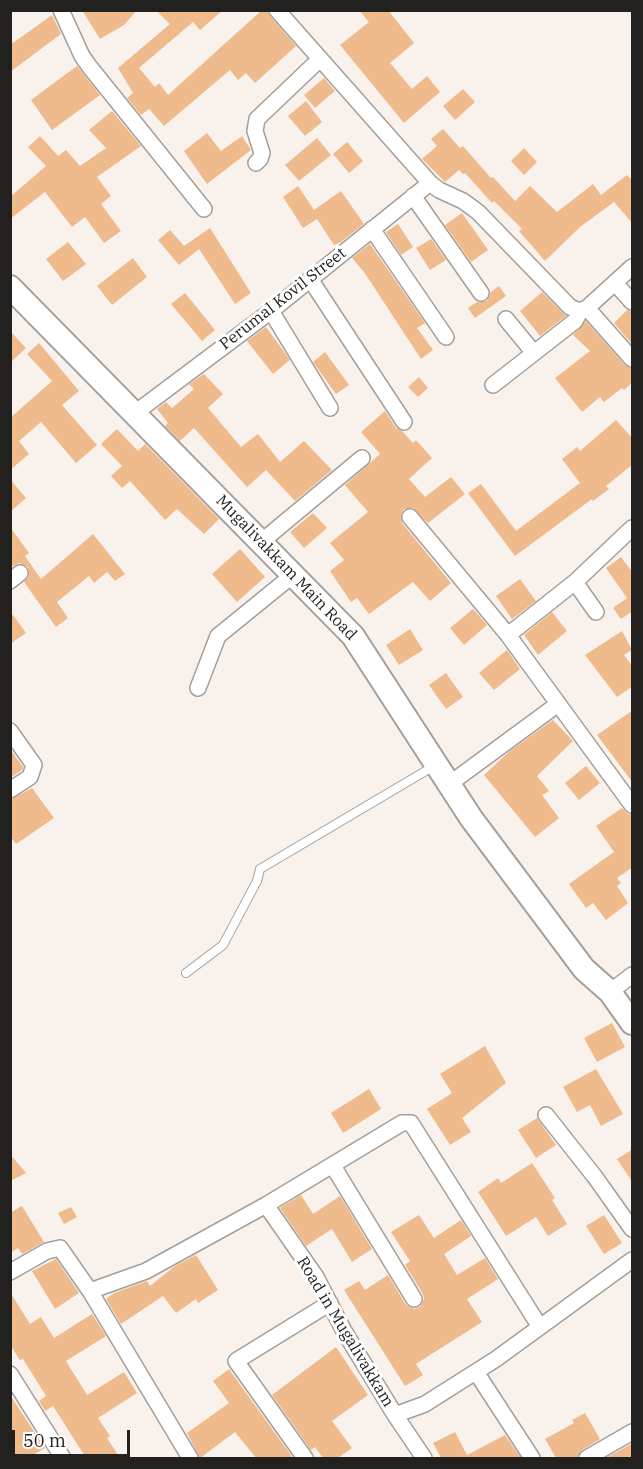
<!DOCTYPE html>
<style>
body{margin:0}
#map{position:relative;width:643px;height:1469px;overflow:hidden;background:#f9f2ec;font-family:"IBM Plex Serif",serif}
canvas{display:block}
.frame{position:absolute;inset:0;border:12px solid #23211f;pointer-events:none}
.scale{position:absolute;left:12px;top:1430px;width:118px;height:27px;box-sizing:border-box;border:3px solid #23211f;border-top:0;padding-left:8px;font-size:18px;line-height:21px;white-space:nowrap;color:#23211f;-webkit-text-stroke:4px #fff;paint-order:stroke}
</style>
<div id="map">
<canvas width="643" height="1469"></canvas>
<div class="frame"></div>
<div class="scale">50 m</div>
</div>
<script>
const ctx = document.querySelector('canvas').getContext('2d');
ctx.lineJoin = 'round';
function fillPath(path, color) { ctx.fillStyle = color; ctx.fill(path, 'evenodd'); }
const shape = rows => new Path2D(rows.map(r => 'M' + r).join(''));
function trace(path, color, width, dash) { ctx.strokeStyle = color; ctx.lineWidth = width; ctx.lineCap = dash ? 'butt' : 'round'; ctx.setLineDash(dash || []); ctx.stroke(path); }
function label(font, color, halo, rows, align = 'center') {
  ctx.font = font + ' "IBM Plex Serif",serif'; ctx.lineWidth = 6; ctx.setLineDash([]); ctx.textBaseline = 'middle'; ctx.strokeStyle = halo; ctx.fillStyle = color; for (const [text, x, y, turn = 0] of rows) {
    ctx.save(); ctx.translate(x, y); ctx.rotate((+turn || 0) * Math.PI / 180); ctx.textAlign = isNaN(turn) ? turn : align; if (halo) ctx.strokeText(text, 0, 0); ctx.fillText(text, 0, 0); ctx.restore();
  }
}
const building = shape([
 [82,10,137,10,124,25,100,39],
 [156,10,223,10,200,30,193,22,139,68,155,87,159,83,168,95,262,10,267,10,270,16,296,46,255,83,246,73,238,80,230,70,164,126,149,109,141,115,127,98,133,93,118,68,170,24],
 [359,10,388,10,414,43,390,63,412,89,427,76,440,92,404,123,340,45,369,22],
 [52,15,61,34,10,72,10,45],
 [77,66,100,95,52,130,31,100],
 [324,78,335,91,315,108,304,95],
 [463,89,475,102,455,120,443,106],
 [306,101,322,122,305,136,288,116],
 [112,111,141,146,97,177,111,196,101,204,121,231,104,243,85,217,72,227,45,192,10,219,10,197,46,166,28,147,40,136,58,156,66,150,80,166,106,148,89,130],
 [443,129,460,148,463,146,491,178,493,177,515,201,530,186,557,212,593,184,601,195,627,175,633,181,633,224,614,202,580,227,545,261,519,231,522,229,494,201,492,203,465,173,463,174,459,170,445,182,422,159,437,146,431,139],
 [207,133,221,151,242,136,251,150,207,184,184,151],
 [317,138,331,155,299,181,285,165],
 [347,142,363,161,349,173,333,154],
 [524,148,537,162,524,175,511,161],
 [298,186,314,210,341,191,364,224,341,242,334,245,317,219,303,228,283,197],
 [462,213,488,250,471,262,445,225],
 [398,224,413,247,401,255,386,232],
 [210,228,251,293,235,304,199,249,179,265,158,240,170,230,184,246],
 [431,239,446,260,430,270,416,248],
 [68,242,86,264,63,281,46,259],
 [370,244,425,323,417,328,433,350,421,359,364,272,352,258],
 [133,258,147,277,112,305,97,286],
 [499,286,506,296,475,318,468,308,477,302,487,301,491,292],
 [542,292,566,316,540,336,520,311],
 [185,293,215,330,202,341,171,304],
 [627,310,633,312,633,345,614,323],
 [586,321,625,365,633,369,633,382,624,390,622,388,604,402,600,397,582,412,555,378,590,351,573,335],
 [266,327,290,360,273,374,247,341],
 [10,331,26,348,10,363],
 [39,343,79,391,62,405,97,445,76,463,41,422,19,441,29,454,10,470,10,418,52,381,27,354],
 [325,352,349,385,336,394,313,362],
 [204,374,223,394,208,408,241,447,258,434,280,462,304,441,332,470,295,501,266,470,247,487,194,428,180,441,165,426,168,423,157,409,166,402,172,408,194,389,189,384],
 [419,377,428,388,418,397,408,387],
 [385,411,396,428,403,432,413,443,416,440,432,458,409,479,425,497,451,477,465,494,428,523,413,508,404,509,401,514,402,523,451,583,430,601,413,582,369,614,357,598,351,602,330,571,344,560,330,543,368,512,345,485,380,454,361,432],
 [616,420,633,439,633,464,606,486,609,489,593,501,592,499,515,556,468,493,481,484,516,531,580,483,562,459,577,447,580,451],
 [117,429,138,451,145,444,219,519,204,534,177,509,165,520,130,481,122,488,111,476,122,466,101,444],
 [10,479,26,498,10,512],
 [313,513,327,528,304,548,290,532],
 [10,527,29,553,25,556,41,579,93,534,125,574,115,581,107,572,94,583,89,576,57,602,68,618,56,627,24,582,29,576,28,567,19,563,13,566,10,562],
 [240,549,265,577,237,602,212,574],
 [621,557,633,573,633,611,621,619,613,608,627,598,606,568],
 [520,579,536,601,512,619,496,596],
 [473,609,487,625,464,645,450,628],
 [10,611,26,633,10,644],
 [552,612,567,631,538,655,524,635],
 [410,629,423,650,399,665,386,645],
 [622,631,632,650,624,655,633,667,633,686,617,697,585,655],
 [507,650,520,669,494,690,479,673],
 [446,673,463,697,446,709,429,685],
 [633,710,633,783,597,735],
 [553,720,573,741,537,776,549,791,542,795,559,818,535,837,484,775,511,750],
 [10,749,23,767,22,770,10,778],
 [586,766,600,783,579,800,565,783],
 [32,788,54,818,16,844,10,836,10,800],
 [622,808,628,814,633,815,633,867,617,878,621,883,617,886,628,903,606,920,593,903,586,908,569,884,614,852,596,826],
 [612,1023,625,1047,597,1062,584,1038],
 [485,1046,506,1083,462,1118,471,1132,450,1145,427,1109,452,1093,440,1074],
 [596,1069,623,1114,601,1126,590,1105,577,1112,563,1087],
 [369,1089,381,1109,343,1133,331,1113],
 [537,1118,556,1145,536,1158,518,1130],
 [633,1149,633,1183,617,1159],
 [10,1154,26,1173,10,1181],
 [532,1163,555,1198,552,1200,567,1224,548,1236,536,1217,506,1236,478,1192,498,1178,501,1183],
 [301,1195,313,1214,340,1196,372,1249,352,1262,332,1229,306,1246,280,1208],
 [22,1206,44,1242,22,1254,18,1248,10,1253,10,1213],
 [71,1207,77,1217,64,1224,58,1213],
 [419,1215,434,1238,461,1220,471,1236,444,1254,457,1275,485,1258,498,1279,467,1299,482,1322,416,1364,423,1375,405,1386,344,1290,359,1281,365,1290,388,1275,406,1305,414,1309,420,1307,424,1299,423,1294,405,1265,410,1261,391,1232],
 [604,1215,622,1243,604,1254,586,1226],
 [196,1255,218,1290,198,1303,196,1299,176,1313,163,1296,121,1324,106,1299,114,1293,147,1281,150,1286,175,1266],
 [56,1259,79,1293,55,1309,32,1271],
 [10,1292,30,1324,41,1317,54,1338,92,1314,106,1336,66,1361,87,1395,124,1372,137,1393,98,1418,110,1436,107,1438,120,1458,86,1458,53,1406,45,1411,39,1401,46,1396,23,1359,20,1360,10,1345],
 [336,1347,368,1395,332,1421,352,1448,338,1458,323,1458,315,1447,311,1450,272,1395],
 [229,1369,249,1397,293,1458,256,1458,235,1432,200,1458,187,1433,229,1403,213,1381],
 [10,1395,45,1448,28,1458,10,1458],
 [585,1413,600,1439,582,1450,577,1458,556,1458,545,1439,574,1423,572,1420],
 [455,1432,467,1455,505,1435,521,1458,441,1458,433,1443],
 [633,1443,633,1458,606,1458]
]);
const lane = shape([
 [186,973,223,945,257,881,260,869,434,766]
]);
const street = shape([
 [61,10,82,56,89,66,204,209],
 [277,10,430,183,439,190,463,201,478,212,570,307,579,311,587,308,632,267],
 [256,163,260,159,262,153,255,131,257,119,320,59],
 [413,196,481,293],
 [372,229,446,337],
 [310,279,404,422],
 [615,283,632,302],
 [587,308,632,359],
 [271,311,330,408],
 [506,319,534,353],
 [493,385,575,321,581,310],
 [135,413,271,311,430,183],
 [410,517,508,635,632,805],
 [261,542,362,458],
 [10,581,20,573],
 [596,612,575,582,632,528],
 [508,635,575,582],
 [198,688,218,636,293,575],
 [10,731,34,765,30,777,10,790],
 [448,785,558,704],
 [610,992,632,975],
 [546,1115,595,1177,632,1229],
 [333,1166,414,1299],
 [266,1205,402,1123,411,1123,540,1327],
 [10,1272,47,1251,60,1248,90,1291,146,1271,266,1205,316,1277,344,1331,395,1415,425,1404,496,1359,632,1260],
 [90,1291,190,1458],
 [476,1372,532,1458],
 [10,1374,63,1458],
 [395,1415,424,1458],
 [305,1458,236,1361,330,1303],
 [587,1458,632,1432]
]);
const secondary = shape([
 [10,287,353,636,471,818,584,969,610,992,632,1023]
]);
const streetNames = [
 ["Perumal Kovil Street",283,299,-38],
 ["Mugalivakkam Main Road",286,568,46],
 ["Road in Mugalivakkam",345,1332,59]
];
fillPath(building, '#efba8c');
trace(lane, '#a59e99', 10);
trace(street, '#a59e99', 18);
trace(secondary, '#a59e99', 26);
trace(lane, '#fff', 8);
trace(street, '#fff', 15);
trace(secondary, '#fff', 22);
label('16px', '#23211f', '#fff', streetNames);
</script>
